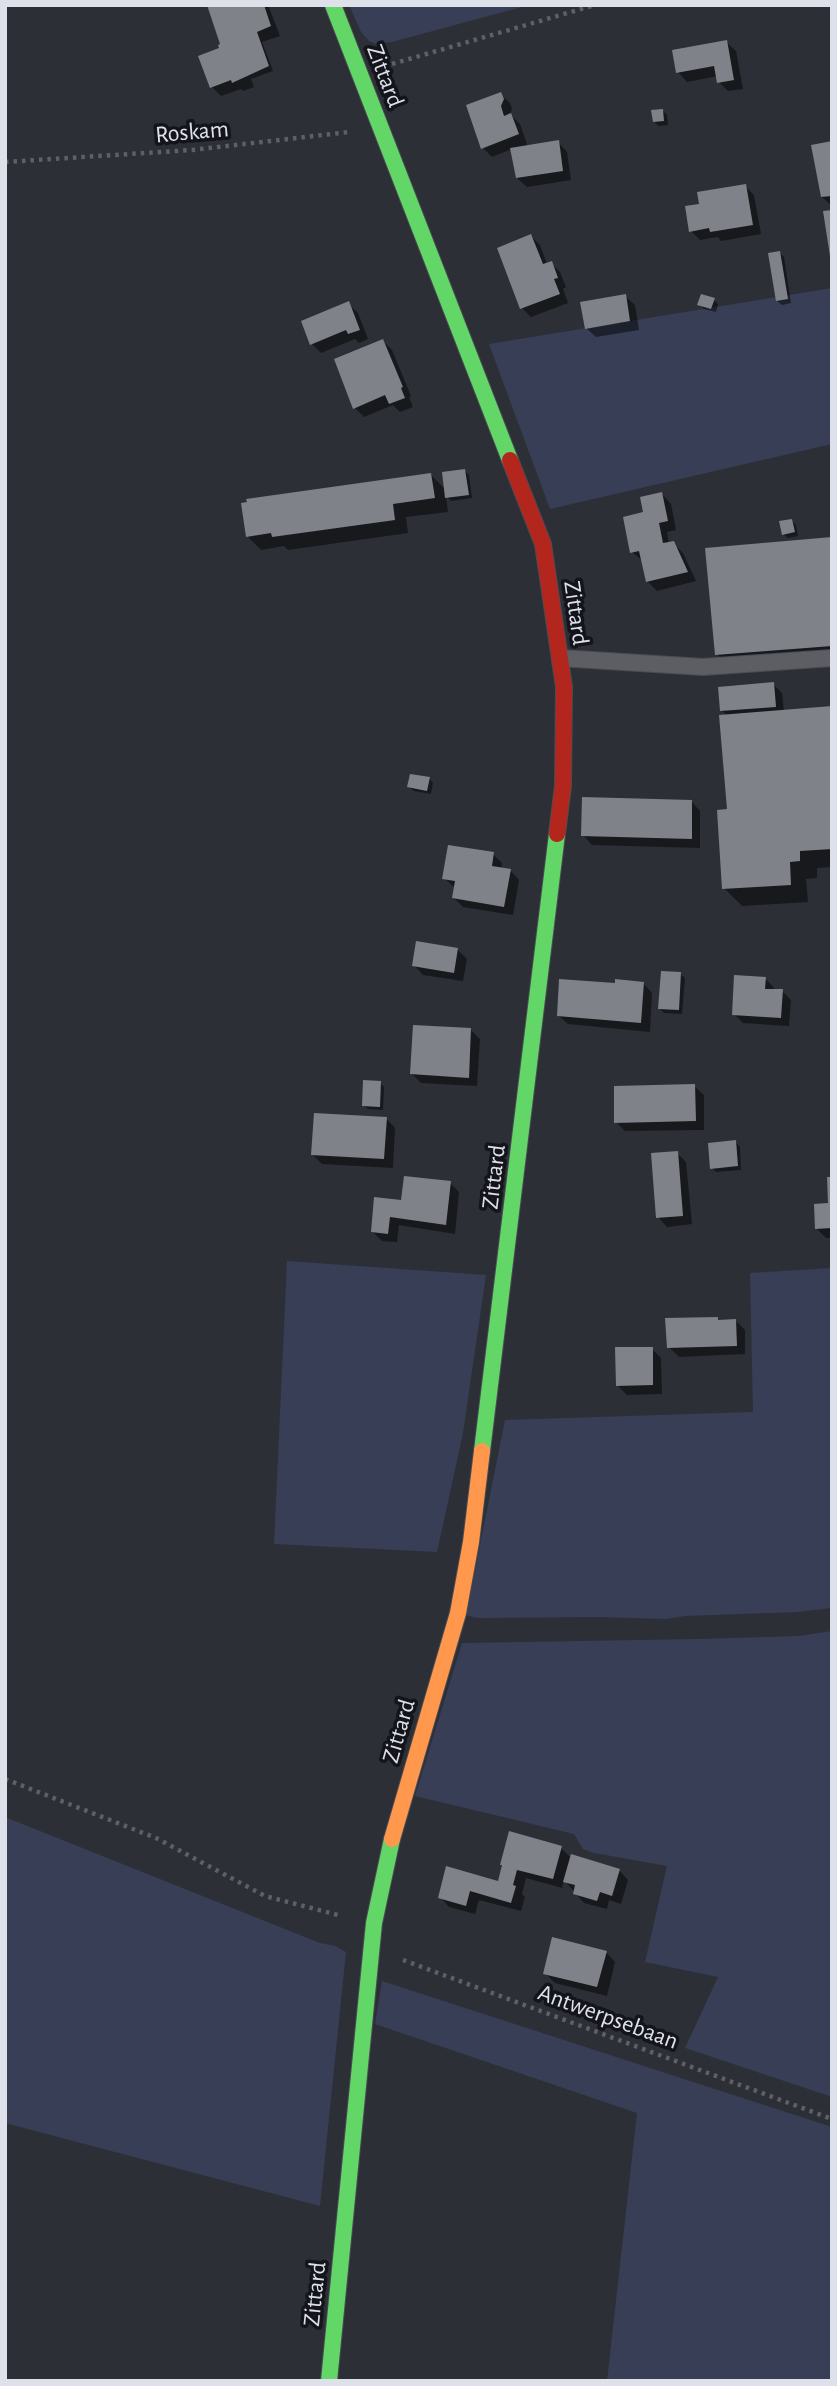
<!DOCTYPE html>
<style>
body{margin:0}
#map{position:relative;width:837px;height:2386px;overflow:hidden;background:#2d2f37;font-family:"Alegreya Sans",sans-serif}
canvas{display:block}
.frame{position:absolute;inset:0;border:7px solid #dee1ea;pointer-events:none}
</style>
<div id="map">
<canvas width="837" height="2386"></canvas>
<div class="frame"></div>
</div>
<script>
const ctx = document.querySelector('canvas').getContext('2d');
ctx.lineJoin = 'round';
function fillPath(path, color) { ctx.fillStyle = color; ctx.fill(path, 'evenodd'); }
const shape = rows => new Path2D(rows.map(r => 'M' + r).join(''));
function trace(path, color, width, dash) { ctx.strokeStyle = color; ctx.lineWidth = width; ctx.lineCap = dash ? 'butt' : 'round'; ctx.setLineDash(dash || []); ctx.stroke(path); }
function label(font, color, halo, rows, align = 'center') {
  ctx.font = font + ' "Alegreya Sans",sans-serif'; ctx.lineWidth = 7; ctx.setLineDash([]); ctx.textBaseline = 'middle'; ctx.strokeStyle = halo; ctx.fillStyle = color; for (const [text, x, y, turn = 0] of rows) {
    ctx.save(); ctx.translate(x, y); ctx.rotate((+turn || 0) * Math.PI / 180); ctx.textAlign = isNaN(turn) ? turn : align; if (halo) ctx.strokeText(text, 0, 0); ctx.fillText(text, 0, 0); ctx.restore();
  }
}
const green = shape([
 [349,5,529,5,392,42,375,44,369,41,361,32],
 [832,288,832,444,550,509,489,344],
 [287,1261,486,1275,463,1433,437,1552,274,1544],
 [832,1268,832,1608,797,1612,685,1616,666,1619,599,1617,477,1618,466,1615,505,1420,753,1412,750,1273],
 [832,1631,832,2097,685,2048,718,1977,645,1962,667,1866,594,1853,583,1849,574,1834,415,1796,462,1643,699,1639,799,1636],
 [5,1817,320,1943,335,1946,346,1952,320,2206,5,2123],
 [382,1981,832,2127,832,2381,607,2381,637,2113,375,2024]
]);
const shadow = shape([
 [208,5,268,5,280,36,262,42,273,71,251,79,254,87,243,91,241,89,221,96,212,87,222,49],
 [726,42,736,51,743,89,728,91,719,82,718,76,687,82,678,72],
 [500,94,510,103,512,109,510,114,520,124,528,147,558,142,567,152,571,180,527,187,517,178,512,149,492,157,483,148],
 [663,111,667,115,668,125,659,126,654,122],
 [832,143,832,206,822,197],
 [745,186,754,195,761,234,721,241,718,237,700,240,691,231,701,205],
 [531,236,540,245,547,264,551,263,560,272,566,287,563,289,568,303,531,317,522,308],
 [780,253,784,257,791,303,782,305,777,301],
 [625,296,635,305,639,330,596,337,586,328],
 [714,300,718,304,716,312,704,309,699,304],
 [348,304,358,313,368,339,359,343,355,339,321,353,312,344],
 [383,341,392,350,411,396,409,397,413,407,400,412,393,405,364,417,355,408],
 [465,471,469,475,472,498,451,501,446,496,448,512,406,517,408,533,288,550,284,546,261,550,247,536,431,475,446,490],
 [662,494,671,504,676,530,667,532,669,544,673,543,683,553,696,581,657,591,647,581,643,561,632,552,645,514],
 [792,521,796,525,798,536,788,538,783,534],
 [832,538,832,664,735,672,717,654],
 [773,684,782,693,784,712,832,708,832,867,817,868,817,878,806,879,808,902,742,906,724,888,729,811,728,716,721,710],
 [429,778,433,783,431,794,414,791,409,787],
 [691,801,700,811,700,848,592,845,583,835],
 [493,854,502,863,501,869,510,870,519,880,513,915,463,907,454,898,455,888,444,878],
 [457,949,467,959,463,981,423,975,414,965],
 [680,974,685,978,682,1014,664,1013,660,1009],
 [765,978,774,988,774,991,782,991,791,1000,789,1026,743,1023,734,1014],
 [643,983,652,993,650,1032,568,1024,558,1015,617,985],
 [471,1030,480,1039,477,1086,421,1083,412,1074],
 [380,1083,384,1087,383,1110,368,1109,363,1105],
 [694,1086,704,1095,704,1130,625,1131,616,1122],
 [386,1118,395,1128,393,1168,322,1164,313,1155],
 [736,1142,740,1147,741,1170,716,1172,712,1168],
 [677,1153,686,1162,692,1224,667,1227,658,1217],
 [832,1179,832,1238,826,1238,817,1229,830,1205],
 [450,1183,459,1192,455,1234,399,1225,397,1242,382,1241,372,1231,403,1202],
 [719,1321,736,1321,745,1330,745,1354,679,1357,669,1347],
 [652,1349,661,1358,662,1394,627,1395,617,1385],
 [561,1848,572,1859,619,1870,628,1880,621,1904,609,1900,607,1909,584,1903,564,1880,562,1888,526,1878,522,1894,525,1897,521,1911,479,1900,475,1914,449,1907,440,1897,499,1883,504,1866],
 [606,1952,615,1962,607,1996,555,1983,545,1973]
]);
const building = shape([
 [207,5,264,5,271,26,257,32,269,66,232,83,231,80,210,88,198,56,219,48,218,45,220,44],
 [727,40,734,80,717,83,714,66,676,73,672,50],
 [501,92,504,99,501,106,504,116,511,113,519,134,481,149,466,105],
 [663,109,664,121,653,122,651,110],
 [559,140,563,171,516,178,510,148],
 [832,141,832,196,821,197,811,145],
 [746,184,753,225,710,232,709,228,689,232,685,206,699,204,697,192],
 [832,210,832,256,830,256,823,211],
 [531,234,543,264,552,261,558,278,554,279,560,294,520,309,497,248],
 [780,251,788,299,776,301,768,253],
 [626,294,630,321,585,329,580,302],
 [701,294,715,298,711,309,697,305],
 [349,301,360,330,348,334,346,330,310,345,301,321],
 [383,339,403,387,401,388,405,398,389,404,385,395,353,409,334,359],
 [465,469,469,495,445,498,442,472],
 [431,473,435,498,393,504,395,520,272,537,271,533,246,537,241,503,247,502,246,499],
 [662,492,668,521,659,523,663,543,674,541,688,572,646,582,639,551,630,553,623,517,643,512,640,497],
 [792,519,795,532,782,535,779,521],
 [832,537,832,646,715,655,705,548],
 [774,682,776,707,720,711,718,687],
 [832,706,832,849,800,851,800,861,790,862,791,885,722,889,717,810,727,809,719,715],
 [410,774,430,777,427,791,407,787],
 [582,797,692,800,692,839,581,836],
 [448,845,494,852,492,866,511,869,504,907,452,898,455,881,442,879],
 [416,941,458,948,454,973,412,966],
 [661,971,681,972,679,1010,658,1009],
 [734,975,766,977,765,989,783,989,781,1018,732,1015],
 [559,979,615,983,615,979,644,982,641,1023,557,1016],
 [413,1025,471,1028,469,1078,410,1074],
 [363,1080,381,1081,380,1107,362,1106],
 [695,1084,696,1121,614,1123,614,1086],
 [314,1113,387,1117,384,1159,311,1155],
 [736,1140,738,1166,710,1169,708,1143],
 [678,1151,683,1216,656,1218,651,1153],
 [404,1176,451,1181,446,1225,390,1217,388,1234,371,1232,374,1197,401,1200],
 [827,1177,832,1177,832,1228,815,1229,814,1204,828,1203],
 [718,1317,718,1320,736,1319,737,1346,667,1348,665,1318],
 [615,1347,653,1347,653,1385,616,1386],
 [509,1831,562,1846,553,1879,517,1870,513,1885,516,1886,511,1903,470,1891,466,1906,438,1898,446,1866,498,1881,502,1865,500,1865],
 [571,1854,620,1869,612,1896,600,1892,597,1901,573,1894,575,1885,563,1882],
 [552,1937,607,1951,597,1987,543,1974]
]);
const path = shape([
 [392,64,595,5],
 [5,162,192,150,349,132],
 [5,1779,156,1838,265,1896,342,1916],
 [403,1960,832,2119]
]);
const lane = shape([
 [560,658,703,667,832,658]
]);
const fast = shape([
 [333,5,510,460],
 [482,1451,557,834],
 [329,2381,374,1923,392,1839]
]);
const slow = shape([
 [392,1839,458,1613,471,1542,482,1451]
]);
const jam = shape([
 [510,460,543,544,564,687,563,786,557,834]
]);
const streetNames = [
 ["Zittard",385,76,69],
 ["Roskam",192,132,-5],
 ["Zittard",576,613,82],
 ["Zittard",494,1177,-83],
 ["Zittard",399,1731,-74],
 ["Antwerpsebaan",608,2017,20],
 ["Zittard",315,2294,-84]
];
fillPath(green, '#383e55');
fillPath(shadow, '#0007');
fillPath(building, '#808289');
trace(lane, '#4a4c53', 18);
trace(fast, '#4a4c53', 18);
trace(slow, '#4a4c53', 18);
trace(jam, '#4a4c53', 18);
trace(path, '#5f6066', 4.5, [3.5, 5]);
trace(lane, '#5c5e64', 16);
trace(fast, '#63d668', 16);
trace(slow, '#ff974d', 16);
trace(jam, '#b3261e', 16);
label('24px', '#dee1ea', '#13151b', streetNames);
</script>
